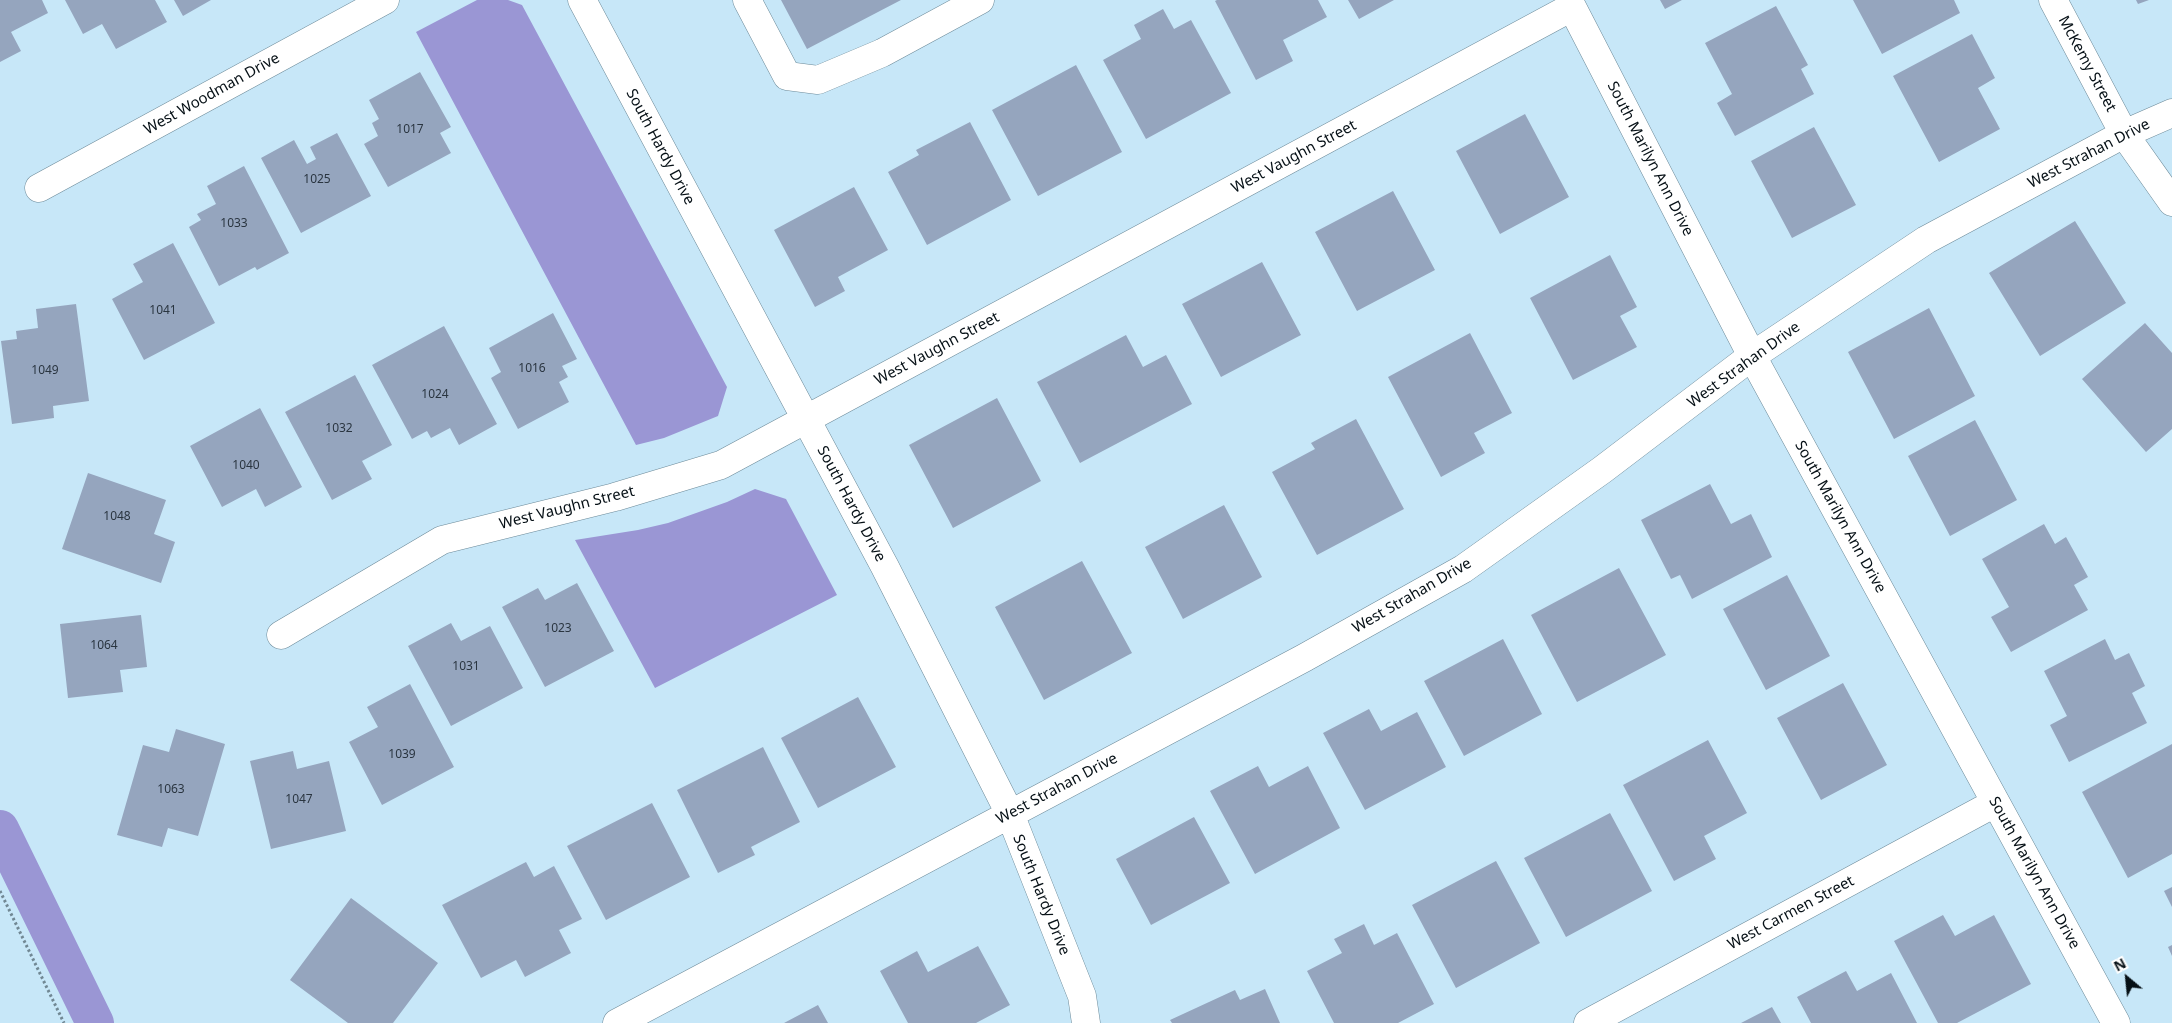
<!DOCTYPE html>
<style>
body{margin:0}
#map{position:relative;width:2172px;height:1023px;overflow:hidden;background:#c7e7f8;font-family:"Noto Sans",sans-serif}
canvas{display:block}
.north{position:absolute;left:2102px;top:953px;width:50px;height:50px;-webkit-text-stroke:4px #fff;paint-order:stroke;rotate:332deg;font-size:14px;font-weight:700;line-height:20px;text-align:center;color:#061016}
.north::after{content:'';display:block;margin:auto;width:18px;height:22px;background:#061016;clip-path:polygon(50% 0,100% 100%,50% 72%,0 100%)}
</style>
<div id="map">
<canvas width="2172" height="1023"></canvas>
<div class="north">N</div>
</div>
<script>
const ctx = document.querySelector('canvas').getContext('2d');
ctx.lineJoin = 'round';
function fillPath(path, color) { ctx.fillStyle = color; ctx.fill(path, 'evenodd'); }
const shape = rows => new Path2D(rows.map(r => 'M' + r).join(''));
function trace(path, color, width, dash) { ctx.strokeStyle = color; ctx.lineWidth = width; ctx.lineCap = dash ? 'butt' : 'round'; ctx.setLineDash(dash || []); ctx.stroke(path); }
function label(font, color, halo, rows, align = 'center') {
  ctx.font = font + ' "Noto Sans",sans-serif'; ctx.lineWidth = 4; ctx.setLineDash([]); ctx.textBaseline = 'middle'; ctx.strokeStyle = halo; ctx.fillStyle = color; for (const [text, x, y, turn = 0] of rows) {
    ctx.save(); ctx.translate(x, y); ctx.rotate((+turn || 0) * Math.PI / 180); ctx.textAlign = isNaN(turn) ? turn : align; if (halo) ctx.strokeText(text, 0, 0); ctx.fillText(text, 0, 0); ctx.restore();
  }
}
const water = shape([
 [477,0,508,0,522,5,727,387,718,416,664,438,636,445,416,32],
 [755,489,786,499,837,595,655,688,575,540,638,530,668,523,727,502]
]);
const canal = shape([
 [0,829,95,1023]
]);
const building = shape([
 [0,0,42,0,48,13,11,32,21,51,0,62],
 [65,0,155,0,167,22,116,49,102,24,83,34],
 [174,0,211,0,183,16],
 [781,0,901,0,807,49],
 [1217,0,1318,0,1327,17,1283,40,1293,61,1256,80,1215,1],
 [1348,0,1394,0,1359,19],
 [1660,0,1682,0,1665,9],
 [1853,0,1954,0,1960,13,1882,54],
 [2136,0,2149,0,2138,4],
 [1776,6,1808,65,1801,69,1814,94,1735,136,1717,103,1732,94,1705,43],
 [1163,9,1174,29,1191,20,1231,93,1146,139,1103,60,1141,39,1134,25],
 [1972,34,1995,78,1978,88,2000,129,1939,162,1893,76],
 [1076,65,1122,152,1038,196,992,110],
 [420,72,451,127,440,133,451,153,388,187,364,144,378,136,372,123,379,119,369,100],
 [1525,114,1569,197,1500,234,1456,151],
 [970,122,1011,200,927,245,888,172,919,155,916,150],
 [1814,127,1856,205,1792,238,1751,161],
 [337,133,371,196,301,233,261,158,294,140,307,164,316,159,310,147],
 [244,166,289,253,257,270,255,267,219,286,189,227,201,220,197,214,216,204,207,186],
 [854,187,888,250,838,277,845,291,815,307,774,230],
 [1393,191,1435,270,1357,311,1315,232],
 [2075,221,2126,303,2040,356,1989,273],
 [173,243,215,323,144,360,112,299,143,282,133,264],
 [1610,255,1637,307,1620,316,1637,347,1573,380,1530,298],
 [1262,262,1301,335,1221,377,1182,304],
 [76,304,89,401,53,406,54,418,12,424,1,341,17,339,16,331,38,328,36,309],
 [1929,308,1975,396,1894,439,1848,352],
 [553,313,577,359,562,366,568,377,559,382,569,402,518,429,491,378,501,372,489,348],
 [2145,323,2172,353,2172,429,2146,452,2082,379],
 [444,326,497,424,459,445,450,428,431,438,427,431,412,439,372,365],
 [1470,333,1512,413,1474,433,1485,453,1441,477,1388,377],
 [1126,335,1143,367,1166,355,1192,404,1080,463,1037,382],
 [355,375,392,445,362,461,372,479,332,500,285,412],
 [997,398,1041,481,953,528,909,445],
 [260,408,302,487,265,507,256,489,222,507,190,446],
 [1356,419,1404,509,1317,555,1272,472,1315,449,1311,443],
 [1975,420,2017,500,1950,536,1908,456],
 [88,473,166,500,154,534,175,542,161,583,62,549],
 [1710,484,1731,524,1751,514,1772,557,1692,599,1680,575,1671,579,1641,520],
 [1224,505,1262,577,1183,619,1145,547],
 [2044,524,2055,544,2066,537,2088,577,2074,585,2088,610,2011,652,1991,617,2009,607,1982,559],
 [1082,561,1132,653,1044,700,995,607],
 [1619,568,1666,655,1577,702,1531,615],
 [1787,575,1830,656,1766,690,1723,609],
 [577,583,614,651,545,687,502,607,538,588,545,600],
 [141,615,147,667,120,670,123,692,68,698,60,624],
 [451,623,461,641,490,626,523,688,451,726,408,646],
 [1503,639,1542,714,1464,756,1424,681],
 [2105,639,2115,660,2129,653,2145,686,2132,693,2147,723,2069,762,2050,725,2067,716,2044,671],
 [1843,683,1887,765,1821,800,1777,718],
 [410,684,454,767,382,805,349,742,378,727,367,707],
 [858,697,896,767,818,808,781,738],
 [1369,709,1381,731,1417,712,1446,767,1365,810,1323,733],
 [176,729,225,744,198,836,168,828,162,847,117,835,143,745,169,752],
 [1708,740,1747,813,1704,836,1716,859,1674,881,1623,785],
 [2172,744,2172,854,2128,878,2082,792],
 [763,747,800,822,751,847,755,855,718,873,677,790],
 [293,751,297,769,329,761,346,831,271,849,250,761],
 [1258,766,1269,787,1308,766,1340,828,1255,874,1210,791],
 [652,803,690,877,606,920,567,846],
 [1610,813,1652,891,1566,937,1524,858],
 [1194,817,1230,883,1151,925,1116,859],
 [1496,861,1540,943,1456,988,1412,905],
 [526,862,534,877,554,866,582,919,559,930,571,953,525,977,516,960,481,978,442,905],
 [2172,887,2172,907,2164,891],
 [351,898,438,963,393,1023,348,1023,290,980],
 [1943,915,1955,936,1994,915,2031,984,1957,1023,1938,1023,1894,941],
 [1364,924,1374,945,1397,933,1434,1004,1398,1023,1334,1023,1307,971,1342,953,1334,939],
 [2172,945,2172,956,2168,947],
 [978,946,1010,1005,976,1023,908,1023,880,971,917,951,928,972],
 [1846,971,1857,991,1891,973,1917,1023,1811,1023,1797,997],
 [1265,989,1280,1023,1172,1023,1170,1020,1235,990,1240,1000],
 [818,1005,828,1023,784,1023],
 [1772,1007,1781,1023,1741,1023]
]);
const path = shape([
 [0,891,64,1023]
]);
const minor = shape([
 [582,0,885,567,1010,814,1082,996,1086,1023],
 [747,0,787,76,818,80,882,53,980,0],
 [2053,0,2124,134,2172,202],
 [39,188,385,0],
 [281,635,442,540,615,497,721,465,1572,7,1752,356,2116,1023],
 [617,1023,1304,658,1463,569,1602,470,1752,356,1926,240,2124,134,2172,113],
 [1588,1023,1995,803]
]);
const numberNames = [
 ["1017",410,130],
 ["1025",317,180],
 ["1033",234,224],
 ["1041",163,311],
 ["1016",532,369],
 ["1049",45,371],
 ["1024",435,395],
 ["1032",339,429],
 ["1040",246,466],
 ["1048",117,517],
 ["1023",558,629],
 ["1064",104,646],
 ["1031",466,667],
 ["1039",402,755],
 ["1063",171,790],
 ["1047",299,800]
];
const streetNames = [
 ["McKemy Street",2087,64,62],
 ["West Woodman Drive",212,94,-29],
 ["South Hardy Drive",660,147,62],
 ["West Strahan Drive",2089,154,-27],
 ["West Vaughn Street",1294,157,-28],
 ["South Marilyn Ann Drive",1650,159,63],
 ["West Vaughn Street",937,349,-28],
 ["West Strahan Drive",1744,365,-36],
 ["South Hardy Drive",851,504,62],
 ["West Vaughn Street",567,508,-14],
 ["South Marilyn Ann Drive",1840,517,61],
 ["West Strahan Drive",1412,596,-30],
 ["West Strahan Drive",1057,789,-28],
 ["South Marilyn Ann Drive",2034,873,61],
 ["South Hardy Drive",1041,895,68],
 ["West Carmen Street",1791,913,-28]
];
fillPath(water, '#9a96d4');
trace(canal, '#9a96d4', 38);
fillPath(building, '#95a5be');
trace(minor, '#6c8a99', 29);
trace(path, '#718894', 3, [2.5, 2.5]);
trace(minor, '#fff', 28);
label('12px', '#2a3540', null, numberNames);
label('15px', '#061016', '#fff', streetNames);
</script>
